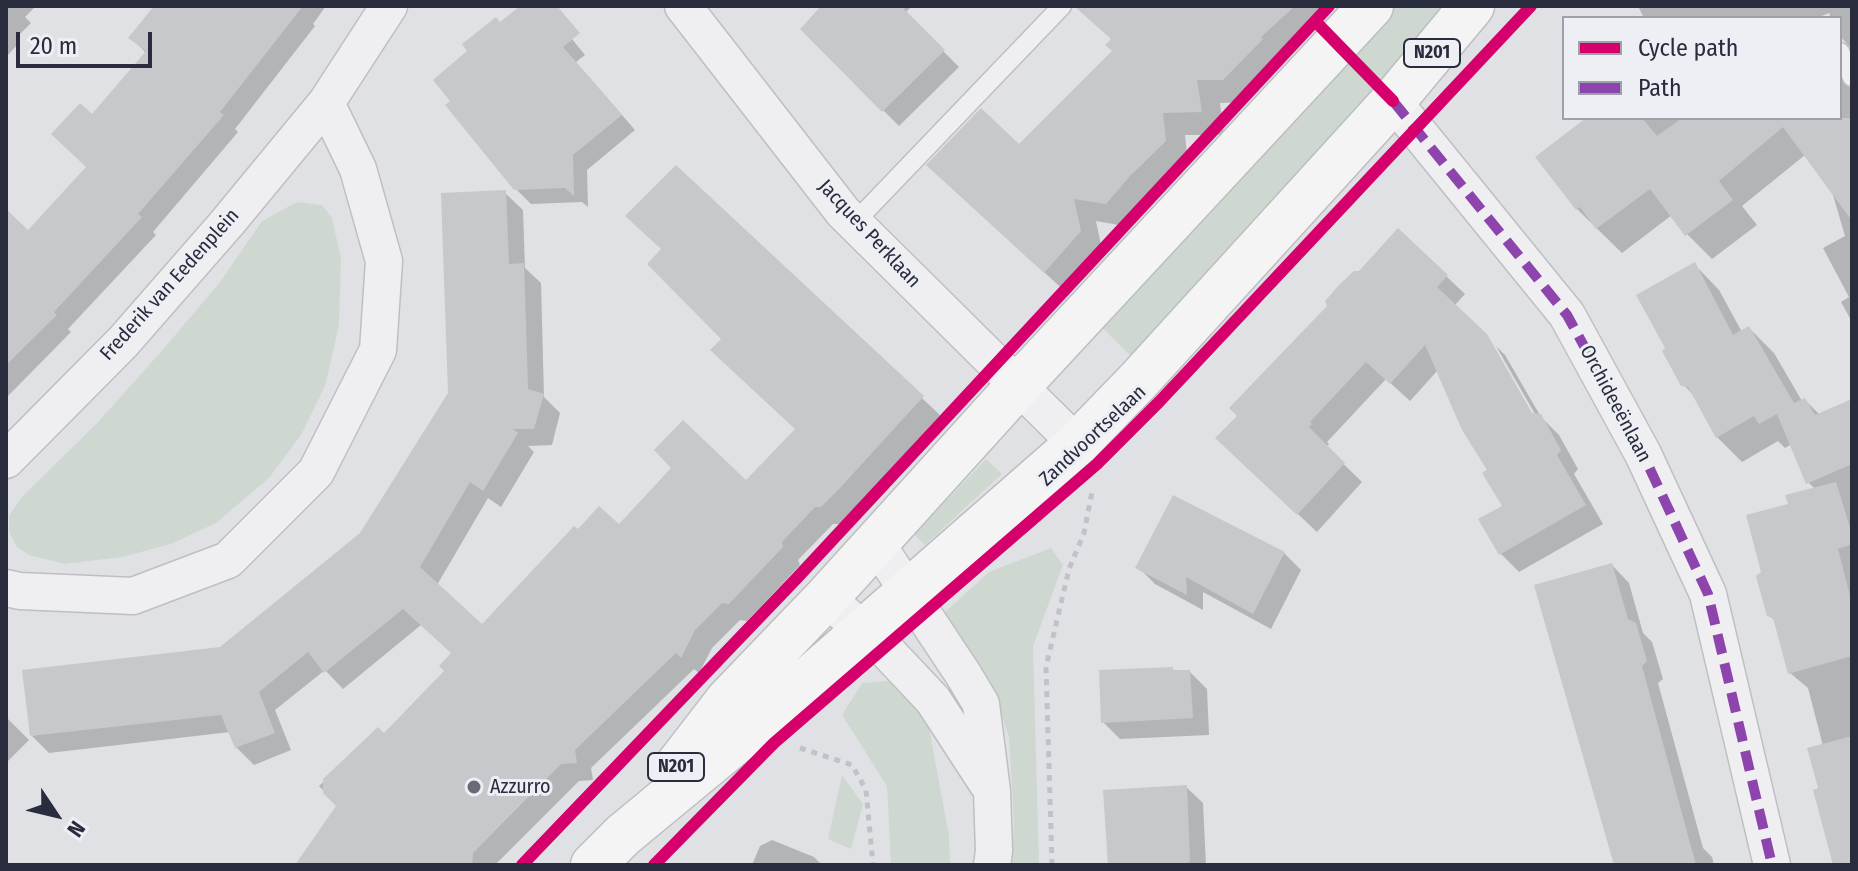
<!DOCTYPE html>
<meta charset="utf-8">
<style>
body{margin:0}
#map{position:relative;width:1858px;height:871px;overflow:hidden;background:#e0e1e4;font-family:"Fira Sans Condensed",sans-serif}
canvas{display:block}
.frame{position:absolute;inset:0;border:8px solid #282c3c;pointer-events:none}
.legend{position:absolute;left:1562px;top:16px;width:280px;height:104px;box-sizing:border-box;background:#edeff4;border:2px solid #9ea1aa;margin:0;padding:10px 14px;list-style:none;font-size:24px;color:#282c3c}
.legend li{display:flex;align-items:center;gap:16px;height:40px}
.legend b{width:40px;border:2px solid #9ea1aa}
.north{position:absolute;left:16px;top:775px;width:80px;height:80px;-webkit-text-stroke:6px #edeff4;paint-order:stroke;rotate:125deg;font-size:22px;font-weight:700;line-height:32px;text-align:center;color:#282c3c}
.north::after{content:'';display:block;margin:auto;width:28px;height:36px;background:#282c3c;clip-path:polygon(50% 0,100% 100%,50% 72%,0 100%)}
.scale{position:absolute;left:16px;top:32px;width:136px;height:36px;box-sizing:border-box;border:4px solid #282c3c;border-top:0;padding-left:10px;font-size:24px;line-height:28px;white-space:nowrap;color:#282c3c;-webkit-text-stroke:6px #edeff4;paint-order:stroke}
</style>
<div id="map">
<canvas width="1858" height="871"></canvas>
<div class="frame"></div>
<ul class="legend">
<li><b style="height:10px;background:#d6006c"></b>Cycle path</li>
<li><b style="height:10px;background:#8e44ad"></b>Path</li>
</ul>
<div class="north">N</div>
<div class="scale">20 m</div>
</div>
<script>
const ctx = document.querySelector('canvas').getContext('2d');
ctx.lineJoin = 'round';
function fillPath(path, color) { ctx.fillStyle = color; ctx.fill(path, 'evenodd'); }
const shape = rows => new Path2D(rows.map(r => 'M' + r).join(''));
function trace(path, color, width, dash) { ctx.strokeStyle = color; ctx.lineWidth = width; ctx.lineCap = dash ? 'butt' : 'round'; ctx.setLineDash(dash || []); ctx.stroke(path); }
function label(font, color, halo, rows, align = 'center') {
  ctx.font = font + ' "Fira Sans Condensed",sans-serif'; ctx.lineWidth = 6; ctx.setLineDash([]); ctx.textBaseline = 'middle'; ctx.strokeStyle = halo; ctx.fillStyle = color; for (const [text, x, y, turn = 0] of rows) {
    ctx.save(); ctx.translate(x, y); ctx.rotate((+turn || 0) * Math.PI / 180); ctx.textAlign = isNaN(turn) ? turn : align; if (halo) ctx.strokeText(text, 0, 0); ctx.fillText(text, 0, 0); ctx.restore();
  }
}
const green = shape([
 [1391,6,1446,6,1366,120,1135,360,1095,321],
 [297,202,322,205,332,218,341,259,339,325,325,386,301,435,269,478,216,523,171,544,122,557,64,564,29,555,17,547,9,532,9,516,21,498,99,421,166,346,220,282,262,221],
 [986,459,1002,474,925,545,914,534],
 [1051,548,1063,565,1033,646,1039,865,1012,865,1014,821,1009,737,994,692,943,614,989,572],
 [896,680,928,722,949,836,950,865,891,865,887,786,842,715,862,683],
 [842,775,863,804,851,849,828,839]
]);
const shadow = shape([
 [6,6,36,6,25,17,31,23,16,38,20,42,6,57],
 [208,6,326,6,313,24,315,26,235,129,238,132,153,232,156,235,68,329,71,332,6,398,6,212,28,233,88,167,92,117,146,53,131,37],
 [523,6,544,6,549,11,585,55,576,62,635,130,587,170,588,207,582,202,531,204,516,189,501,25],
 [824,6,912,6,905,13,959,67,899,126,802,29],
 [1099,6,1336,6,1246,102,1220,103,1224,135,1185,135,1188,165,1153,199,1130,227,1096,221,1103,255,1068,294,952,188,1019,146,1115,52],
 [1638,6,1852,6,1852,50,1840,36,1840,18,1831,18,1829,13,1817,18,1644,18],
 [1840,73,1852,85,1852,322,1841,302,1849,297,1823,248,1845,236,1833,195,1805,155,1742,206,1757,225,1712,259,1687,234,1672,215,1622,253,1577,209,1592,118,1840,118],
 [676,168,940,415,857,506,839,524,833,524,798,560,800,565,747,621,740,620,712,648,699,673,694,669,591,768,593,780,579,781,495,865,318,865,339,806,319,786,378,730,384,736,447,671,453,654,421,625,343,689,325,670,275,710,291,750,254,765,236,747,230,732,49,753,32,736,220,649,362,534,450,393,505,193,523,210,525,268,541,283,544,397,560,413,552,445,528,446,534,452,501,507,488,498,437,585,483,626,578,532,619,527,746,483,797,430,724,339,663,250],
 [1695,265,1719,290,1742,332,1749,328,1774,353,1802,401,1805,400,1820,415,1852,401,1852,865,1841,865,1820,790,1823,746,1808,688,1790,673,1776,622,1769,615,1763,572,1790,506,1815,489,1808,482,1792,444,1785,448,1778,441,1742,462,1717,437,1695,397,1683,384],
 [1446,276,1465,294,1454,306,1536,423,1539,421,1496,346,1505,355,1541,417,1559,435,1578,469,1574,474,1603,524,1519,572,1501,554,1505,507,1438,370,1410,401,1386,379,1327,442,1329,444,1326,447,1362,482,1317,532,1236,456],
 [1284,553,1301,570,1271,629,1203,592,1203,610,1155,584,1138,567],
 [1612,565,1629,583,1643,633,1652,642,1663,679,1658,683,1703,848,1712,857,1714,865,1616,865],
 [1172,669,1175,672,1190,672,1207,689,1209,735,1120,739,1103,722],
 [6,717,29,740,6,763],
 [1186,787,1203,803,1206,865,1110,865],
 [772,840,814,857,822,865,752,865,760,846]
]);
const building = shape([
 [154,6,303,6,220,112,224,115,138,214,142,217,54,312,57,315,6,365,6,209,28,230,86,167,51,134,80,103,92,114,146,51,128,38],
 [520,6,557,6,580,33,563,47,622,115,573,155,574,196,565,188,514,190,445,105,450,101,433,80,467,51,462,44,496,17,500,22],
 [821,6,901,6,945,50,882,112,800,29],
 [1074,6,1295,6,1261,37,1263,39,1223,80,1197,80,1202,112,1163,113,1166,141,1130,176,1106,204,1074,199,1081,231,1044,273,926,165,981,108,1019,144,1112,51,1105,45,1111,39],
 [1586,118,1642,118,1657,136,1682,118,1852,118,1852,221,1783,127,1719,181,1733,200,1685,236,1650,189,1596,229,1580,207,1576,210,1535,157],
 [676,165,924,396,840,488,821,507,815,507,782,542,783,547,729,604,722,603,695,630,681,658,676,653,575,750,577,763,561,764,473,853,472,865,295,865,336,806,323,793,323,779,378,727,384,733,444,671,439,666,451,653,403,609,324,673,308,652,259,692,275,733,235,748,221,715,30,736,22,670,220,647,360,533,448,393,441,193,506,190,509,264,524,263,528,389,544,394,534,429,513,429,518,433,483,491,470,482,420,567,482,624,574,526,578,529,599,506,619,524,671,468,654,450,683,420,746,480,795,429,710,350,721,339,647,264,661,249,625,216],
 [1398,228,1448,275,1437,287,1487,334,1532,413,1541,414,1561,450,1557,455,1586,505,1499,555,1478,519,1502,506,1482,473,1487,470,1462,430,1425,345,1390,384,1366,362,1310,422,1312,424,1309,427,1345,463,1297,515,1215,438,1237,416,1229,408,1327,306,1325,301,1340,284,1354,271,1359,271],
 [1695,262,1733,335,1749,326,1794,403,1805,398,1815,415,1852,399,1852,464,1806,484,1777,414,1759,424,1754,416,1716,438,1688,387,1681,386,1662,351,1665,348,1636,295],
 [1836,482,1852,534,1852,544,1838,549,1852,604,1852,656,1788,674,1773,618,1767,616,1756,576,1761,572,1746,515,1788,504,1785,495],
 [1173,495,1285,552,1253,614,1186,577,1187,595,1135,568],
 [1612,563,1628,619,1636,623,1647,661,1642,666,1696,865,1614,865,1534,585],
 [1173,667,1173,670,1190,670,1193,718,1101,723,1099,670],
 [1852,736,1852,865,1833,865,1813,790,1818,788,1807,748],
 [1187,785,1190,862,1177,865,1108,865,1103,790]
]);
const path = shape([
 [800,748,852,765,866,790,873,865],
 [1052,865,1046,667,1069,569,1084,533,1092,492]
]);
const lane = shape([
 [1840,52,1852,77],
 [854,223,1062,6]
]);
const street = shape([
 [683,6,843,212,1077,444],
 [1393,101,1567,315,1643,454,1708,594,1772,865],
 [6,460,123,342,227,223,326,103,389,6],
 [876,543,963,674,981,704,992,791,994,851,992,865],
 [6,588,20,591,133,596,228,560,316,472,378,350,384,261,358,169,326,103],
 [826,598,884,648,933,700,987,783]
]);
const primary = shape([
 [674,770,728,700,826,598,1018,386,1371,6],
 [593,865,623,835,755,726,1077,444,1138,381,1393,101,1472,6]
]);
const quiet = shape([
 [1393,101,1567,315,1643,454,1708,594,1772,865]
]);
const cycleway = shape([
 [1315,21,1393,101],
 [522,865,797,578,1329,6],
 [654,865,774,743,1097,464,1159,402,1531,6]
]);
const markers = [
 [474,787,8,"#686b77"]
];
const shields = [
 [1432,53,56],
 [676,767,56]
];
const shieldNames = [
 ["N201",1432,53],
 ["N201",676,767]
];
const streetNames = [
 ["Jacques Perklaan",869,234,47],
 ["Frederik van Eedenplein",170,285,-48],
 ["Orchideeënlaan",1615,404,62],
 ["Zandvoortselaan",1093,436,-43]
];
const poiNames = [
 ["Azzurro",490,787]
];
fillPath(green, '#cfd8d0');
fillPath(shadow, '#0003');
fillPath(building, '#c6c8cb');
trace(lane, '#bebfc2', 21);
trace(street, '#bebfc2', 39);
trace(primary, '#bcbec2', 47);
trace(path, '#c1c2c7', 5, [6, 6]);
trace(lane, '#efeff1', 18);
trace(street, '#efeff1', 36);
trace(primary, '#f4f4f5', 44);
trace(quiet, '#8e44ad', 10, [20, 10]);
trace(cycleway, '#d6006c', 12);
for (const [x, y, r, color] of markers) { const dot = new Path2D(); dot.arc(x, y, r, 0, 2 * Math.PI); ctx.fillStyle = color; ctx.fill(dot); trace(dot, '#edeff4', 3); }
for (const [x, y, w] of shields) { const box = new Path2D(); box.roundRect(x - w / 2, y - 14, w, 28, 6); ctx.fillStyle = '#edeff4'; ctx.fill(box); trace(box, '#282c3c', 2); }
label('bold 18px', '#282c3c', null, shieldNames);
label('20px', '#282c3c', '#edeff4', streetNames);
label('20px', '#282c3c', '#edeff4', poiNames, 'left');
</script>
